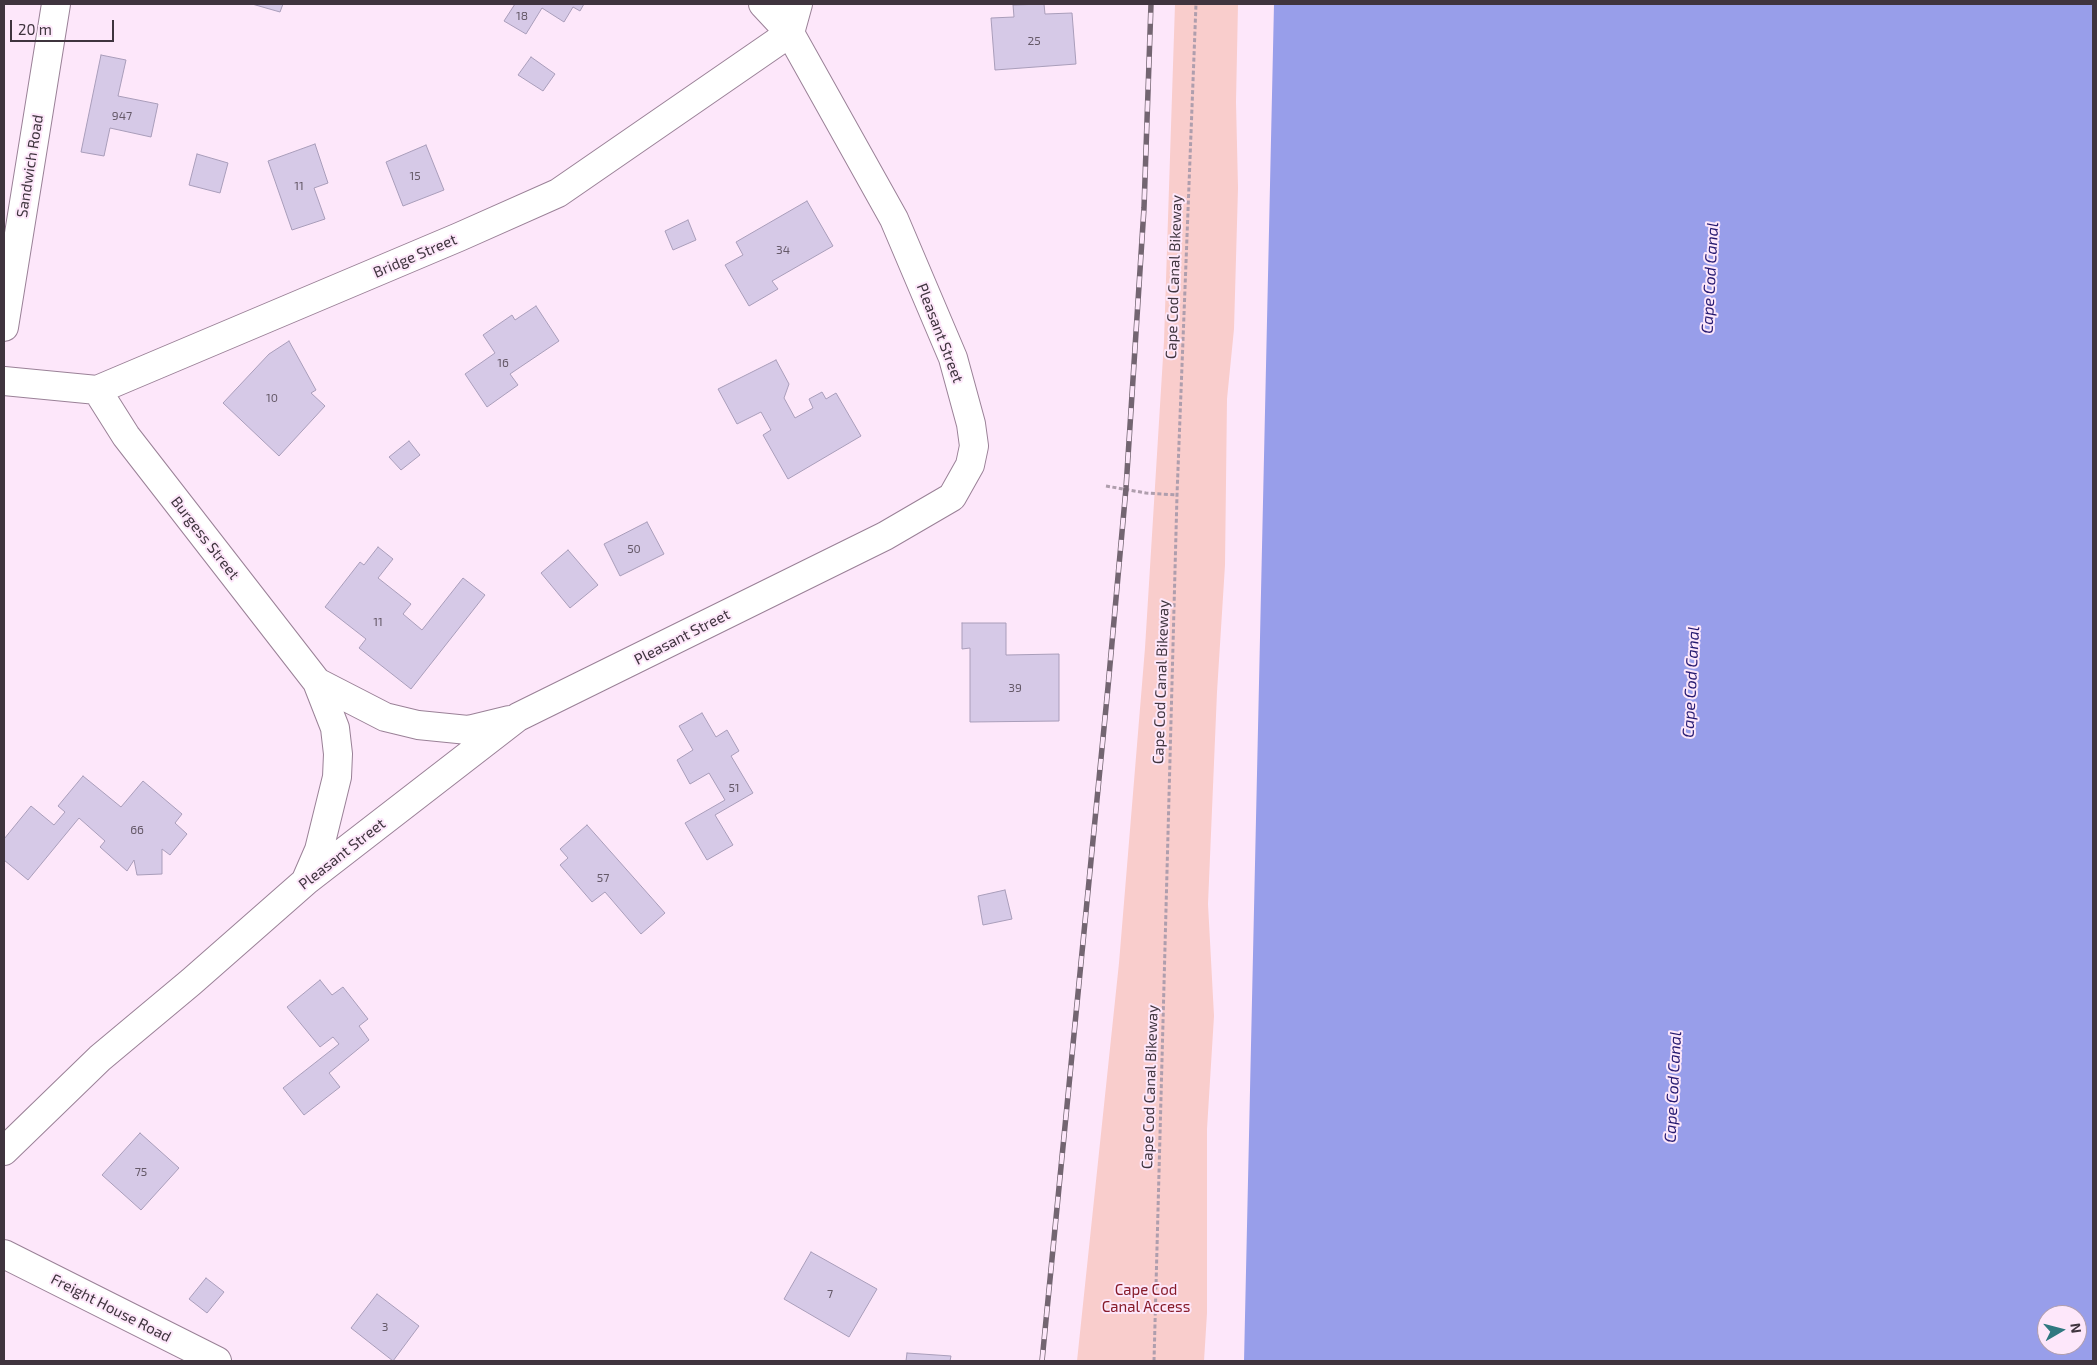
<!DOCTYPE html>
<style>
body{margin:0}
#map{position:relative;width:2097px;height:1365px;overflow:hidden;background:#fde7fa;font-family:"Exo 2",sans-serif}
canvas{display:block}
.frame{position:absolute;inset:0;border:5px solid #3f343e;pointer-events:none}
.north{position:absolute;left:2037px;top:1305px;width:50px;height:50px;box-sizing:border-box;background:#fde7fa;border:1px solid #b19faf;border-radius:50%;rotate:82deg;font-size:14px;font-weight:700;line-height:20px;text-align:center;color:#3f343e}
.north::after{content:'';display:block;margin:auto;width:18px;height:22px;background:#307880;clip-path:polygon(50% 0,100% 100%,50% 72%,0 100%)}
.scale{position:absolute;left:10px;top:20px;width:104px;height:22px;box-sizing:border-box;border:2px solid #3f343e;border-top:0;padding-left:6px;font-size:15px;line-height:18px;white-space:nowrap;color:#3f343e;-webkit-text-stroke:4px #fde7fa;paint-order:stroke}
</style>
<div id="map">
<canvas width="2097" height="1365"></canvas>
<div class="frame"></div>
<div class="north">N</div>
<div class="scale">20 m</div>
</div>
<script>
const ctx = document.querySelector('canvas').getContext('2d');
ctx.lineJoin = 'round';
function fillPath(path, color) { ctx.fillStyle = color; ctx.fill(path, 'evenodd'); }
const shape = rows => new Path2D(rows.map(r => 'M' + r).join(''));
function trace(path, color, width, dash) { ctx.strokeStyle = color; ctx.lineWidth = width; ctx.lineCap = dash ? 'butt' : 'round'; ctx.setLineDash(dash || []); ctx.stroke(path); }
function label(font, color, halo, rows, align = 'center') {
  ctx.font = font + ' "Exo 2",sans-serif'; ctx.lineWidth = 4; ctx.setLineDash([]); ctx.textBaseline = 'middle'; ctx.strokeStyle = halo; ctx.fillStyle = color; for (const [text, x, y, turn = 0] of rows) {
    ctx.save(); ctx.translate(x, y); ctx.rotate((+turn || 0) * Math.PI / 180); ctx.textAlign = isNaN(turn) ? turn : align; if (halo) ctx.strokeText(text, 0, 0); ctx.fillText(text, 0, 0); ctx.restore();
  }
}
const green = shape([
 [1175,4,1238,4,1236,102,1238,188,1234,329,1227,399,1225,565,1217,692,1208,904,1214,1016,1207,1129,1207,1313,1204,1361,1077,1361,1119,963,1145,648,1164,341]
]);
const water = shape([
 [1274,4,2093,4,2093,1361,1244,1361],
 [2047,1315,2077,1315,2077,1345,2047,1345]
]);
const building = shape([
 [252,4,283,4,280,12,252,4],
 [515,4,584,4,580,11,573,7,564,22,542,8,526,34,504,21,515,4],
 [1044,4,1045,14,1072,13,1076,64,995,70,991,18,1014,17,1013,5,1044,4],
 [101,55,126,60,118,96,158,104,151,137,110,128,104,156,81,152,101,55],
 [531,57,555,74,543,91,518,75,531,57],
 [315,144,328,183,314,188,325,219,292,230,268,161,315,144],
 [426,145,444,190,403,206,386,162,426,145],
 [197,154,228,163,220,193,189,185,197,154],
 [807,201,833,246,772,281,778,289,749,306,725,265,743,255,736,242,807,201],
 [688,220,696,240,673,250,665,231,688,220],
 [536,306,559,341,510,374,518,385,487,407,465,374,495,353,483,335,512,315,515,320,536,306],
 [289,341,316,390,311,393,325,406,279,456,223,403,269,354,289,341],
 [776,360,789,384,784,398,795,418,813,408,809,399,822,392,826,399,836,393,861,436,788,479,763,435,771,430,761,412,737,424,718,389,776,360],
 [409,441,420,455,401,470,389,457,409,441],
 [647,522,664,554,620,576,604,544,647,522],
 [378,547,393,559,378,578,411,604,403,614,422,630,463,578,485,595,411,689,359,648,366,639,325,607,360,562,364,565,378,547],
 [568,550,598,585,570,608,541,573,568,550],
 [962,623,1006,623,1006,655,1059,654,1059,721,970,722,970,648,962,649,962,623],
 [702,713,716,737,727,730,739,751,731,756,753,793,715,815,733,845,707,860,685,823,725,800,709,773,690,784,677,760,693,750,679,726,702,713],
 [83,776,121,807,143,781,182,814,175,823,187,834,170,855,162,849,162,874,137,875,134,860,127,871,100,847,105,841,79,818,28,880,4,860,4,839,31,806,54,825,65,812,58,806,83,776],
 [587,825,665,913,641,934,605,892,592,902,560,865,568,858,560,849,587,825],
 [1005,890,1012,919,983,925,978,896,1005,890],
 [320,980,332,995,343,987,368,1019,359,1026,369,1040,329,1073,340,1087,304,1115,283,1088,339,1044,333,1037,320,1047,287,1007,320,980],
 [140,1133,179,1168,141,1210,102,1175,140,1133],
 [811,1252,877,1289,849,1337,784,1299,811,1252],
 [206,1278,224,1292,207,1313,189,1299,206,1278],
 [377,1294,419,1326,393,1361,351,1328,377,1294],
 [907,1353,951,1356,950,1361,906,1361,907,1353]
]);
const path = shape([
 [1106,486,1146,493,1177,495],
 [1154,1361,1177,495,1196,4]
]);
const minor = shape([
 [4,381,97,390,459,237,558,193,790,33,798,4],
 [97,390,126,436,317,682,385,717,418,725,468,730,509,720],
 [306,880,319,850,337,777,338,754,335,728,317,682],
 [4,1151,100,1058,191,982,306,881,518,717,885,536,952,497,970,465,974,446,971,424,953,358,894,219,790,33,763,4],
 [4,1254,217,1361]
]);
const secondary = shape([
 [4,327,56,4]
]);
const rail = shape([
 [1042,1361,1108,687,1126,488,1144,208,1151,4]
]);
const numberNames = [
 ["18",522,16],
 ["25",1034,41],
 ["947",122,116],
 ["15",415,176],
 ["11",299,186],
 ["34",783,250],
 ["16",503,363],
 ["10",272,398],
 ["50",634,549],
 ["11",378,622],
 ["39",1015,688],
 ["51",734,788],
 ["66",137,830],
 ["57",603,878],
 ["75",141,1172],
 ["7",830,1294],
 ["3",385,1327]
];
const streetNames = [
 ["Sandwich Road",30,166,-81],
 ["Bridge Street",415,256,-23],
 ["Cape Cod Canal Bikeway",1174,277,-88],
 ["Pleasant Street",940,333,69],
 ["Burgess Street",205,538,52],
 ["Pleasant Street",682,637,-27],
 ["Cape Cod Canal Bikeway",1161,682,-88],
 ["Pleasant Street",342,854,-38],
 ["Cape Cod Canal Bikeway",1150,1087,-88],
 ["Freight House Road",111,1308,27]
];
const parkNames = [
 ["Cape Cod",1146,1290],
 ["Canal Access",1146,1307]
];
const waterNames = [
 ["Cape Cod Canal",1710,278,-87],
 ["Cape Cod Canal",1691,682,-87],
 ["Cape Cod Canal",1673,1087,-87]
];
fillPath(green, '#f9cdcc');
fillPath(water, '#989eea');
fillPath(building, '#d6c9e7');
trace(building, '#a99dba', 1);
trace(minor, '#9a8197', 30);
trace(secondary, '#9a8197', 30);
trace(path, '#af9ead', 3, [4, 2.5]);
trace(minor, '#fff', 28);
trace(secondary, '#fff', 28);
trace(rail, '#736571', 5.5);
trace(rail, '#fde7fa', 4, [11]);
label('12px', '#655968', null, numberNames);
label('15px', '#3f343e', '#fde7fa', streetNames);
label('15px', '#871c2a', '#fde7fa', parkNames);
label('italic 16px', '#251970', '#fde7fa', waterNames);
</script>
